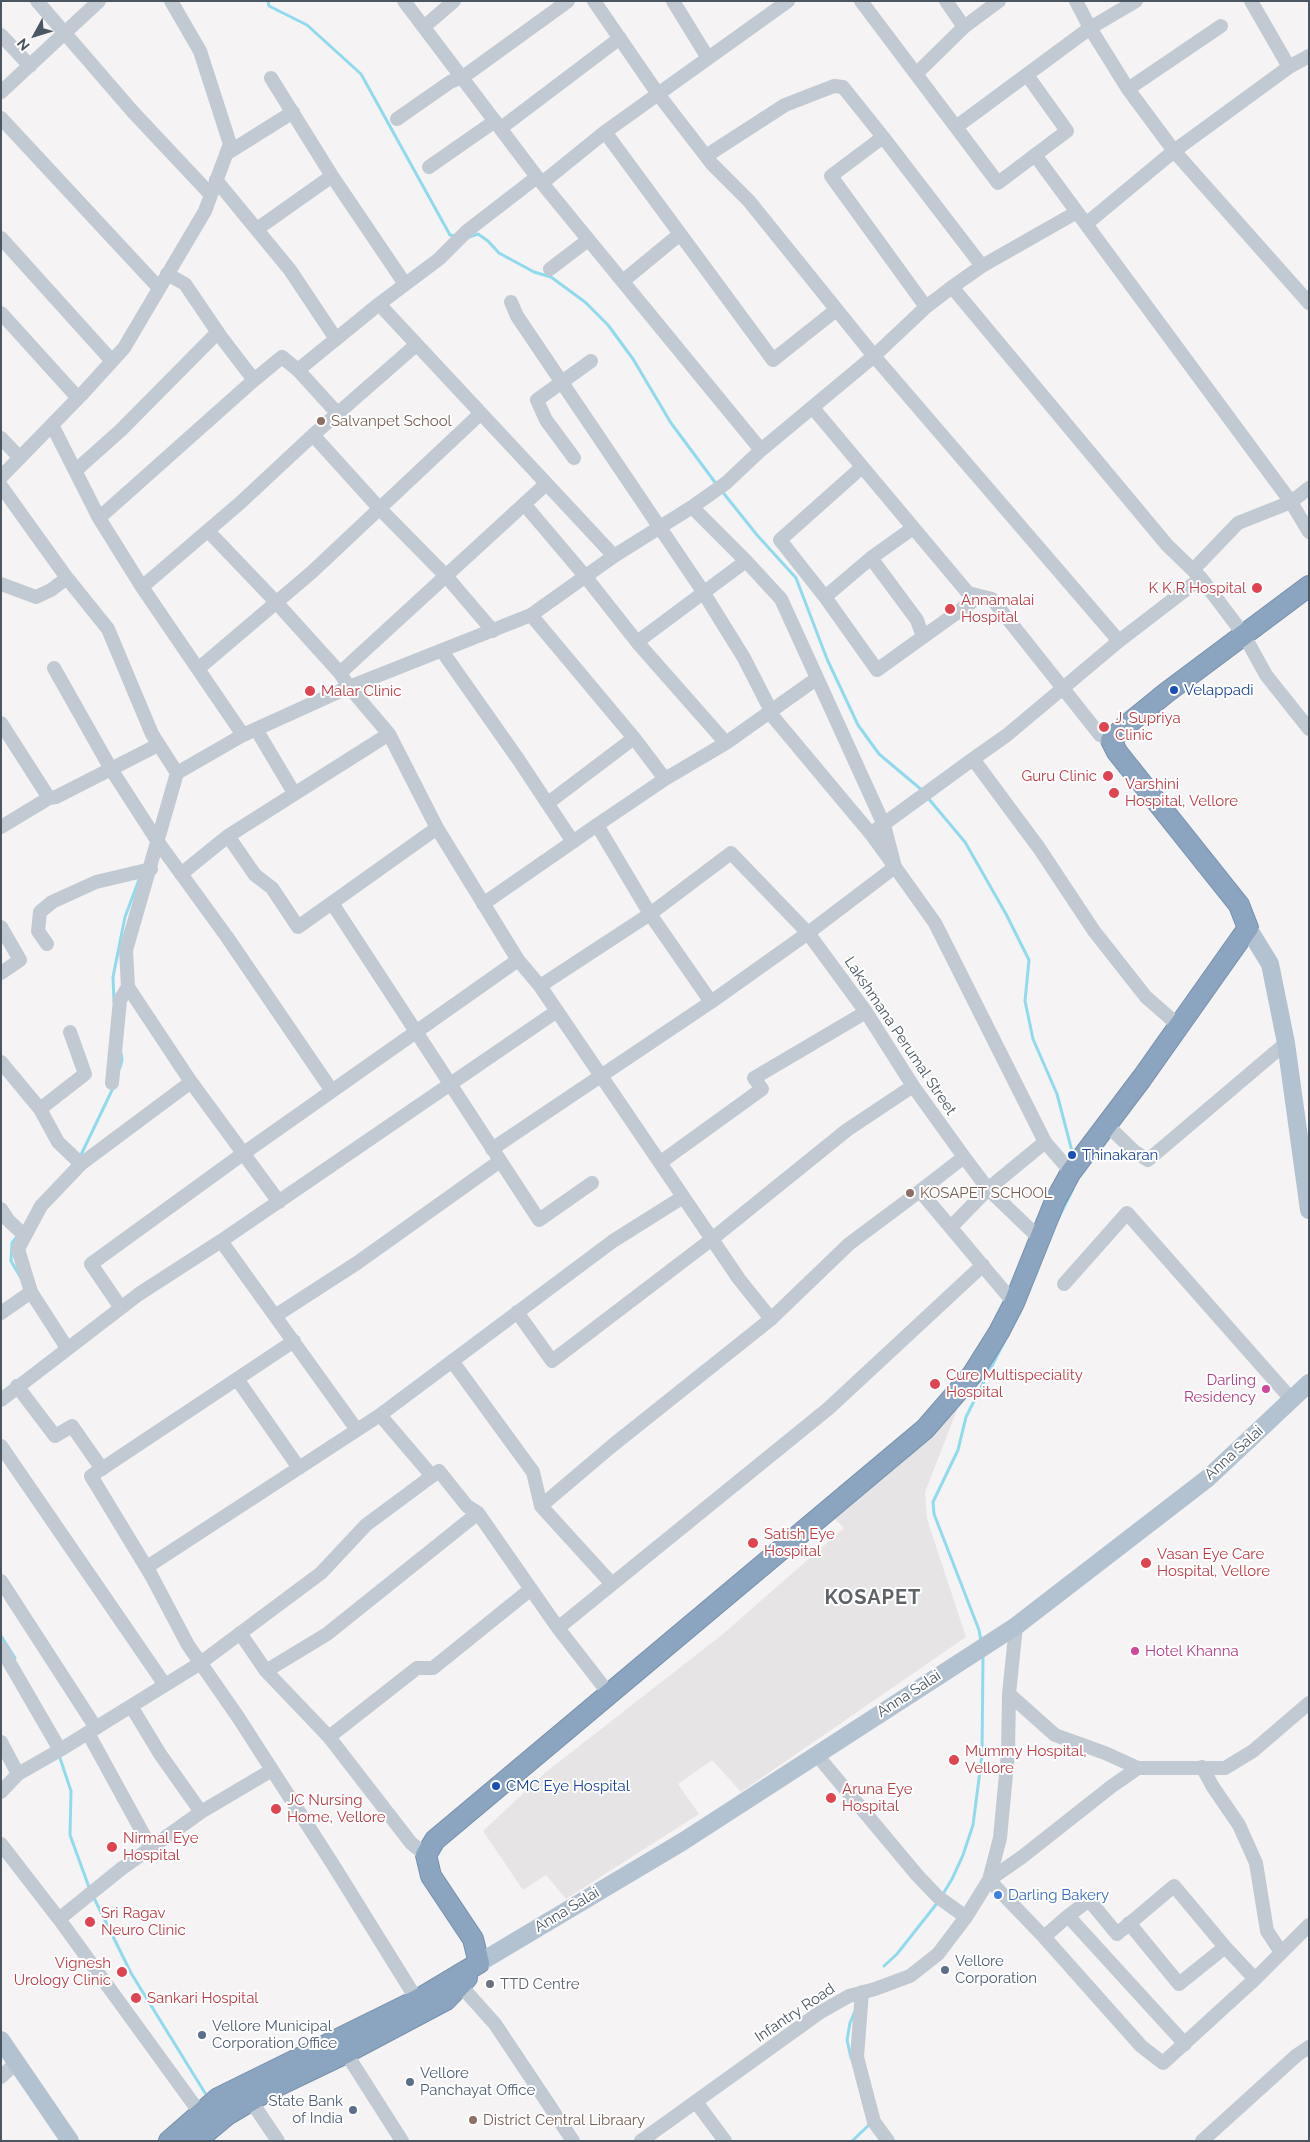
<!DOCTYPE html>
<style>
body{margin:0}
#map{position:relative;width:1310px;height:2142px;overflow:hidden;background:#f5f3f3;font-family:Raleway,sans-serif}
canvas{display:block}
.frame{position:absolute;inset:0;border:2px solid #4a5661;pointer-events:none}
.north{position:absolute;left:10px;top:10px;width:50px;height:50px;-webkit-text-stroke:4px #fff;paint-order:stroke;rotate:231deg;font-size:14px;font-weight:700;line-height:20px;text-align:center;color:#4a5661}
.north::after{content:'';display:block;margin:auto;width:18px;height:22px;background:#4a5661;clip-path:polygon(50% 0,100% 100%,50% 72%,0 100%)}
</style>
<div id="map">
<canvas width="1310" height="2142"></canvas>
<div class="frame"></div>
<div class="north">N</div>
</div>
<script>
const ctx = document.querySelector('canvas').getContext('2d');
ctx.lineJoin = 'round';
function fillPath(path, color) { ctx.fillStyle = color; ctx.fill(path, 'evenodd'); }
const shape = rows => new Path2D(rows.map(r => 'M' + r).join(''));
function trace(path, color, width, dash) { ctx.strokeStyle = color; ctx.lineWidth = width; ctx.lineCap = dash ? 'butt' : 'round'; ctx.setLineDash(dash || []); ctx.stroke(path); }
function label(font, color, halo, rows, align = 'center') {
  ctx.font = font + ' Raleway,sans-serif'; ctx.lineWidth = 4; ctx.setLineDash([]); ctx.textBaseline = 'middle'; ctx.strokeStyle = halo; ctx.fillStyle = color; for (const [text, x, y, turn = 0] of rows) {
    ctx.save(); ctx.translate(x, y); ctx.rotate((+turn || 0) * Math.PI / 180); ctx.textAlign = isNaN(turn) ? turn : align; if (halo) ctx.strokeText(text, 0, 0); ctx.fillText(text, 0, 0); ctx.restore();
  }
}
const education = shape([
 [961,1400,925,1492,927,1519,966,1637,741,1792,712,1760,678,1784,699,1814,566,1899,546,1875,523,1890,483,1831,546,1772,723,1634,844,1528,835,1519,904,1461]
]);
const stream = shape([
 [268,1,269,6,307,25,361,74,450,235,455,236],
 [469,237,478,234,488,241,499,253,534,272,551,277,585,302,608,325,633,359,671,423,717,485],
 [721,490,757,535,796,578,827,659,858,725,879,754,923,791],
 [928,798,965,842,1006,914,1029,960,1025,1001,1033,1039,1057,1094,1073,1155],
 [114,1002,113,977,125,917,140,877],
 [120,1068,122,1060,121,1053],
 [80,1157,114,1086],
 [1057,1221,1073,1189],
 [19,1234,12,1243,11,1261,21,1278],
 [1,1636,15,1658],
 [981,1641,979,1630,934,1514,933,1502,958,1450,966,1417,1004,1342],
 [59,1755,71,1791,70,1835,90,1890],
 [943,1894,952,1879,963,1855,973,1825,982,1755,983,1655],
 [93,1896,131,1973,205,2093],
 [884,1966,897,1954,938,1902],
 [851,2058,847,2040,850,2023,855,2011],
 [852,2141,870,2124]
]);
const minor = shape([
 [37,1,133,112,211,195],
 [404,1,537,177,761,450],
 [594,1,658,94,712,164,749,201,874,356,1119,641],
 [673,1,708,58],
 [861,1,998,183,1067,131,1027,75],
 [946,1,964,27],
 [1076,1,1090,28,1128,89,1174,151,1309,303],
 [1251,1,1289,67],
 [425,26,454,1],
 [1,35,30,66],
 [916,74,964,27,999,1],
 [271,78,332,176,405,284],
 [1128,89,1221,26],
 [1,92,99,1],
 [1,118,159,288],
 [397,119,450,82,463,77,568,1],
 [956,127,1090,28,1136,1],
 [501,128,620,38],
 [605,132,773,360,836,310],
 [226,154,293,112],
 [1035,155,1077,212],
 [706,156,785,105,834,86,843,87,883,137],
 [429,167,495,121],
 [216,180,290,270,336,339],
 [542,183,605,132,788,1],
 [1086,224,1174,151,1289,67,1309,56],
 [257,229,332,176],
 [1,238,112,361],
 [550,269,588,240],
 [167,274,185,284,221,337,254,380],
 [623,281,680,234],
 [952,287,1167,545,1201,578,1244,635,1266,675,1309,729],
 [379,304,614,556],
 [926,307,831,176,883,137,982,266],
 [1,313,78,398],
 [298,370,379,304,439,259,467,231,537,177],
 [813,408,968,593,992,599,1100,735,1111,740],
 [52,425,99,518,142,587,243,735],
 [313,435,380,509,446,576,493,631],
 [1,438,20,458],
 [574,458,546,420,537,400,591,361],
 [862,467,780,540,825,597,877,670,980,596],
 [75,471,121,430,218,332],
 [1,477,83,393,124,348,205,211,230,144,200,51,171,1],
 [1,486,67,578,108,629,152,734,177,773],
 [524,504,585,576,637,642,726,743,816,679],
 [692,507,746,561,781,599,884,825,895,867,935,923,1045,1142,1071,1172],
 [99,518,254,380,282,357,298,370,338,414],
 [208,531,275,601,340,673,349,687,389,734,437,828,518,960,540,986,739,1279,771,1319],
 [871,558,917,620,923,637],
 [1193,570,1238,523,1291,502,1309,488],
 [1,584,36,597,51,590,67,578],
 [142,587,240,503,313,435,416,345],
 [825,597,871,558,913,528],
 [531,615,634,738,665,779],
 [637,642,746,561],
 [442,651,518,759,573,842],
 [54,668,111,769,158,842,227,937,332,1091],
 [198,669,312,572,480,414],
 [340,673,546,484],
 [1,723,49,798],
 [256,729,294,793],
 [548,803,634,738],
 [597,825,665,779,726,743],
 [1,827,49,798,56,797,158,745],
 [877,829,973,759],
 [228,836,255,875,272,888,298,927,437,828],
 [181,874,228,836,389,734],
 [332,903,539,1220,592,1183],
 [483,904,597,825,650,914,711,1002],
 [1,927,20,960,1,973],
 [47,944,38,931,39,922,40,912,52,902,96,882,151,869],
 [540,986,650,914,731,853,808,933,866,1012,913,1086,964,1157,988,1189,1040,1239],
 [1178,1025,1146,997,1094,931,1039,848,973,759,1007,735,1119,641,1201,578],
 [1,1062,40,1109,58,1142,81,1164],
 [112,1083,120,1000,128,987],
 [40,1109,85,1074,70,1032],
 [1107,1125,1135,1152,1148,1160,1286,1043],
 [492,1149,711,1002,808,933,895,867,871,834,769,712,769,707,744,658,700,587,517,316,511,302],
 [661,1162,762,1089,754,1078,866,1012],
 [920,1191,964,1157],
 [279,1202,191,1082,128,987,126,950,177,773,243,735,349,687,531,615,614,556,692,507,726,483,761,450,874,356,926,307,952,287,982,266,1077,212,1291,502,1309,532],
 [1,1209,8,1220,25,1236],
 [951,1227,988,1189,1045,1142],
 [221,1241,357,1430],
 [1064,1284,1127,1213,1292,1400],
 [121,1308,91,1264,244,1153,518,960],
 [517,1312,552,1361,712,1239,847,1130,913,1086],
 [1,1313,31,1292],
 [275,1316,357,1263,500,1161],
 [294,1341,91,1476,151,1575,188,1645,238,1717,332,1863,417,2000],
 [67,1348,31,1292,18,1249,41,1206,81,1164,191,1082],
 [452,1361,533,1472,541,1506,612,1584],
 [237,1379,299,1468],
 [17,1386,55,1436,72,1426,102,1469],
 [1,1400,139,1294,221,1241,557,1011],
 [380,1415,432,1476,439,1471,467,1506,478,1513,558,1628,610,1695],
 [1,1446,165,1685],
 [541,1506,613,1445,771,1319,849,1244,920,1191,1014,1303],
 [147,1567,380,1415,613,1241,683,1197],
 [1,1581,96,1728],
 [558,1628,829,1408,983,1265],
 [240,1633,266,1671,329,1737],
 [1,1648,60,1750],
 [266,1671,327,1634,478,1513],
 [1009,1694,1055,1735,1105,1753,1138,1768],
 [1309,1703,1253,1751,1225,1768,1138,1768,1112,1786,1022,1857,989,1880,1044,1937,1141,2046,1163,2063,1255,1979,1309,1925],
 [131,1706,160,1754,201,1812],
 [88,1733,151,1848],
 [1,1742,18,1774,1,1792],
 [816,1754,917,1875,938,1897,966,1917],
 [1202,1767,1213,1787,1239,1825,1256,1863,1267,1931,1281,1952],
 [18,1774,60,1750,199,1664,321,1573,366,1525,432,1476],
 [1,1844,59,1919],
 [426,1855,411,1843,329,1737,417,1668,433,1668,531,1589],
 [1068,1916,1185,2044],
 [1129,1923,1179,1984,1225,1947],
 [1044,1937,1068,1916,1089,1900,1117,1934,1174,1886,1225,1947,1255,1979],
 [461,1986,495,2024,573,2141],
 [862,1992,857,2057,874,2122,888,2141],
 [346,2053,402,2141],
 [1,2077,17,2062],
 [251,2101,278,2141],
 [696,2102,725,2141],
 [200,2113,59,1919,121,1869,201,1812,272,1770],
 [641,2141,819,2013,849,1996,875,1989,910,1976,938,1954,966,1917,989,1880,1000,1838,1008,1753,1009,1694,1016,1626],
 [1202,2141,1297,2055,1309,2047]
]);
const major = shape([
 [1248,928,1270,964,1286,1043,1309,1210],
 [479,1963,682,1842,1016,1626,1208,1478,1309,1383],
 [1,2040,70,2141]
]);
const highway = shape([
 [479,1963,473,1939,431,1876,426,1855,435,1840,925,1429,972,1375,999,1332,1014,1303,1055,1201,1071,1172,1142,1078,1248,928,1239,905,1117,752,1111,740,1123,728,1166,693,1309,586],
 [169,2141,218,2098,417,2000,479,1963],
 [196,2141,227,2115,271,2089,346,2053,446,2000,467,1978]
]);
const markers = [
 [321,421,5,"#8d6e63"],
 [1257,588,6,"#e0444e"],
 [950,609,6,"#e0444e"],
 [1174,690,5,"#1a4fb4"],
 [310,691,6,"#e0444e"],
 [1104,727,6,"#e0444e"],
 [1108,776,6,"#e0444e"],
 [1114,793,6,"#e0444e"],
 [1072,1155,5,"#1a4fb4"],
 [910,1193,5,"#8d6e63"],
 [935,1384,6,"#e0444e"],
 [1266,1389,5,"#d1479c"],
 [753,1543,6,"#e0444e"],
 [1146,1563,6,"#e0444e"],
 [1135,1651,5,"#d1479c"],
 [954,1760,6,"#e0444e"],
 [496,1786,5,"#1a4fb4"],
 [831,1798,6,"#e0444e"],
 [276,1809,6,"#e0444e"],
 [112,1847,6,"#e0444e"],
 [998,1895,5,"#3f7fe0"],
 [90,1922,6,"#e0444e"],
 [945,1970,5,"#5c6f8a"],
 [122,1972,6,"#e0444e"],
 [490,1984,5,"#6b7280"],
 [136,1998,6,"#e0444e"],
 [202,2035,5,"#5c6f8a"],
 [410,2082,5,"#5c6f8a"],
 [353,2110,5,"#5c6f8a"],
 [473,2120,5,"#8d6e63"]
];
const educationNames = [
 ["Salvanpet School",331,421],
 ["KOSAPET SCHOOL",920,1193],
 ["District Central Libraary",483,2120]
];
const healthNames = [
 ["K K R Hospital",1246,588,"right"],
 ["Annamalai",961,600],
 ["Hospital",961,617],
 ["Malar Clinic",321,691],
 ["J. Supriya",1115,718],
 ["Clinic",1115,735],
 ["Guru Clinic",1097,776,"right"],
 ["Varshini",1125,784],
 ["Hospital, Vellore",1125,801],
 ["Cure Multispeciality",946,1375],
 ["Hospital",946,1392],
 ["Satish Eye",764,1534],
 ["Hospital",764,1551],
 ["Vasan Eye Care",1157,1554],
 ["Hospital, Vellore",1157,1571],
 ["Mummy Hospital,",965,1751],
 ["Vellore",965,1768],
 ["Aruna Eye",842,1789],
 ["Hospital",842,1806],
 ["JC Nursing",287,1800],
 ["Home, Vellore",287,1817],
 ["Nirmal Eye",123,1838],
 ["Hospital",123,1855],
 ["Sri Ragav",101,1913],
 ["Neuro Clinic",101,1930],
 ["Vignesh",111,1963,"right"],
 ["Urology Clinic",111,1980,"right"],
 ["Sankari Hospital",147,1998]
];
const transitNames = [
 ["Velappadi",1184,690],
 ["Thinakaran",1082,1155],
 ["CMC Eye Hospital",506,1786]
];
const streetNames = [
 ["Lakshmana Perumal Street",900,1036,56],
 ["Anna Salai",1234,1453,-42],
 ["Anna Salai",909,1694,-33],
 ["Anna Salai",567,1910,-31],
 ["Infantry Road",795,2013,-34]
];
const hotelNames = [
 ["Darling",1256,1380],
 ["Residency",1256,1397],
 ["Hotel Khanna",1145,1651,"left"]
];
const shopNames = [
 ["Darling Bakery",1008,1895]
];
const serviceNames = [
 ["Vellore",955,1961],
 ["Corporation",955,1978],
 ["Vellore Municipal",212,2026],
 ["Corporation Office",212,2043],
 ["Vellore",420,2073],
 ["Panchayat Office",420,2090],
 ["State Bank",343,2101,"right"],
 ["of India",343,2118,"right"]
];
const worshipNames = [
 ["TTD Centre",500,1984]
];
const districtNames = [
 ["KOSAPET",873,1598]
];
fillPath(education, '#e6e4e5');
trace(stream, '#90daee', 3);
trace(highway, '#7690ad', 22);
trace(minor, '#c1cad2', 14);
trace(major, '#b3c2d1', 18);
trace(highway, '#8ba5c1', 20);
for (const [x, y, r, color] of markers) { const dot = new Path2D(); dot.arc(x, y, r, 0, 2 * Math.PI); ctx.fillStyle = color; ctx.fill(dot); trace(dot, '#fff', 2); }
label('15px', '#785e54', '#fff', educationNames, 'left');
label('15px', '#be3a42', '#fff', healthNames, 'left');
label('15px', '#164399', '#fff', transitNames, 'left');
label('15px', '#4a5661', '#fff', streetNames);
label('15px', '#b23c85', '#fff', hotelNames, 'right');
label('15px', '#366cbe', '#fff', shopNames, 'left');
label('15px', '#4e5e75', '#fff', serviceNames, 'left');
label('15px', '#5b616d', '#fff', worshipNames, 'left');
ctx.letterSpacing = '1px';
label('bold 20px', '#5f6368', '#fff', districtNames);
ctx.letterSpacing = '0px';
</script>
